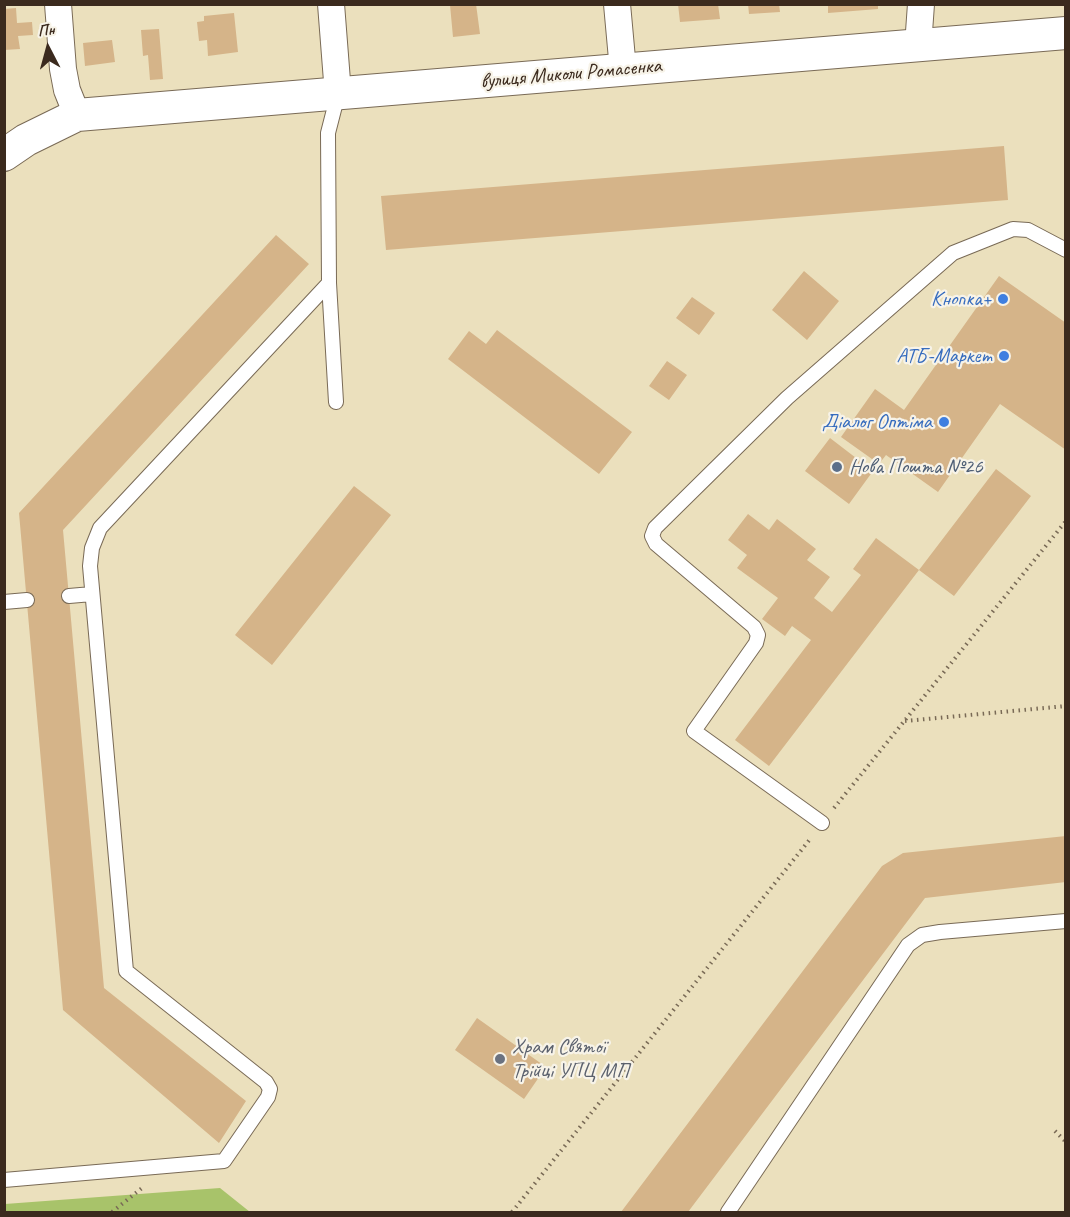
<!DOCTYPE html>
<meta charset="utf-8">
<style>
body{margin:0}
#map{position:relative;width:1070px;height:1217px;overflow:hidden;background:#ebe0bd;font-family:Caveat,sans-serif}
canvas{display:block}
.frame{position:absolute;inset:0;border:6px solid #3b2a1e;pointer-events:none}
.north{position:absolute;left:18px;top:18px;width:60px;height:60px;-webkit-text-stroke:4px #f7f3e8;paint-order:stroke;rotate:354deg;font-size:16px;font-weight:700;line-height:24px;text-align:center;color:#3b2a1e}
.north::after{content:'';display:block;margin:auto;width:21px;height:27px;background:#3b2a1e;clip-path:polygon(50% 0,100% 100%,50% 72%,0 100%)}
</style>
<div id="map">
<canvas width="1070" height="1217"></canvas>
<div class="frame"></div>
<div class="north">Пн</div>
</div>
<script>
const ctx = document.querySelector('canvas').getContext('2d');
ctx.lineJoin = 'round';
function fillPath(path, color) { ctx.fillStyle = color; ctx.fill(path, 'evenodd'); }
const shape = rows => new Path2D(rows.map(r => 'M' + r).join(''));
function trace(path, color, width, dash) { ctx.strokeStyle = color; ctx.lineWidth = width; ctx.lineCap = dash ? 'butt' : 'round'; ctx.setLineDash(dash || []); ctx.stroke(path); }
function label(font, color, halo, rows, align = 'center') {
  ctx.font = font + ' Caveat,sans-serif'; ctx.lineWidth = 4.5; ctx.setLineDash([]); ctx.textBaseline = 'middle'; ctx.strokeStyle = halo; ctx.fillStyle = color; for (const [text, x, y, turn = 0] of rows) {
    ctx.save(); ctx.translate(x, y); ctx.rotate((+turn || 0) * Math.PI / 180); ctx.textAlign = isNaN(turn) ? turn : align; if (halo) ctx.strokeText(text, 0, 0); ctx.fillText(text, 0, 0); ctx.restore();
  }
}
const green = shape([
 [220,1188,250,1212,5,1212,5,1204]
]);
const building = shape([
 [476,4,480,34,453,37,450,5],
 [678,4,718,4,720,19,680,22],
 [748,4,779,4,780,12,749,14],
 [828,4,878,4,878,9,828,13],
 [16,8,17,23,32,22,33,35,18,36,20,49,4,50,4,9],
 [234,13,238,52,208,56,207,40,199,41,197,22,204,21,204,16],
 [159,29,163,79,150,80,148,55,143,56,141,30],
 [112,40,115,62,85,66,83,43],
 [1004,146,1008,200,386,250,381,196],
 [276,235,309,264,63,530,104,988,246,1101,219,1143,63,1010,19,513],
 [804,271,839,301,807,340,772,310],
 [999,276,1066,323,1066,450,1000,404,938,492,886,455,879,464,841,437,875,389,904,410],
 [692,297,715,313,699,335,676,318],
 [497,330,632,432,599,474,448,359,469,331,486,344],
 [667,361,687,375,669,400,649,386],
 [830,438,873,471,849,504,805,471],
 [996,469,1031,496,954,596,919,570],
 [354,486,391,515,272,665,235,635],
 [748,514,769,530,777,519,816,549,807,560,830,577,814,598,832,612,861,575,853,569,876,538,919,570,769,766,735,740,811,640,792,626,785,636,762,619,778,598,737,568,747,555,728,540],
 [1066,836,1066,882,925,898,688,1212,621,1212,882,866,903,853],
 [477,1018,546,1067,524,1099,455,1050]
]);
const path = shape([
 [905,721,1066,706],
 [834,808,1066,521],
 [1055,1131,1066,1142],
 [112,1212,142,1188],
 [512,1212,811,838]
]);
const service = shape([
 [336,402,329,283,328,133,338,94],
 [69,596,92,594],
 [4,602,27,600],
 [822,823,694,731,756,643,758,635,754,627,656,544,652,536,655,528,787,398,953,253,1013,229,1028,230,1066,250],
 [4,1180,224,1161,268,1097,270,1089,266,1082,126,971,90,566,92,548,100,528,329,283],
 [728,1212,908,945,922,935,940,932,1066,921]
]);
const minor = shape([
 [58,4,63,69,67,90,77,115],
 [331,4,338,94],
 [617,4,623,70],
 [918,46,921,4]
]);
const tertiary = shape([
 [4,155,26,140,77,115,1066,33]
]);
const markers = [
 [1003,299,6,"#3f7fe0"],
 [1004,356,6,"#3f7fe0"],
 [944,422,6,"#3f7fe0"],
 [837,467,6,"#5c6f8a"],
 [500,1059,6,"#6b7280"]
];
const streetNames = [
 ["вулиця Миколи Ромасенка",571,74,-5]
];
const shopNames = [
 ["Кнопка+",991,299],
 ["АТБ-Маркет",992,356],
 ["Діалог Оптіма",932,422]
];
const serviceNames = [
 ["Нова Пошта №26",849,467]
];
const worshipNames = [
 ["Храм Святої",512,1047],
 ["Трійці УПЦ МП",512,1071]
];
fillPath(green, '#a8c36a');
fillPath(building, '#d5b489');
trace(service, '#796a56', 16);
trace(minor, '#796a56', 28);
trace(tertiary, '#796a56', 34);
trace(path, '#796a56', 4, [1.5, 4.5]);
trace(service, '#fff', 14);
trace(minor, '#fff', 26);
trace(tertiary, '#fff', 32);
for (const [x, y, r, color] of markers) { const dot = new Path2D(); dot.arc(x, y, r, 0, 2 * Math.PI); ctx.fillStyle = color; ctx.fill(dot); trace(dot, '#f7f3e8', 2); }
label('21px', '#3b2a1e', '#f7f3e8', streetNames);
label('21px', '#366cbe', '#f7f3e8', shopNames, 'right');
label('21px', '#4e5e75', '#f7f3e8', serviceNames, 'left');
label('21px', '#5b616d', '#f7f3e8', worshipNames, 'left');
</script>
